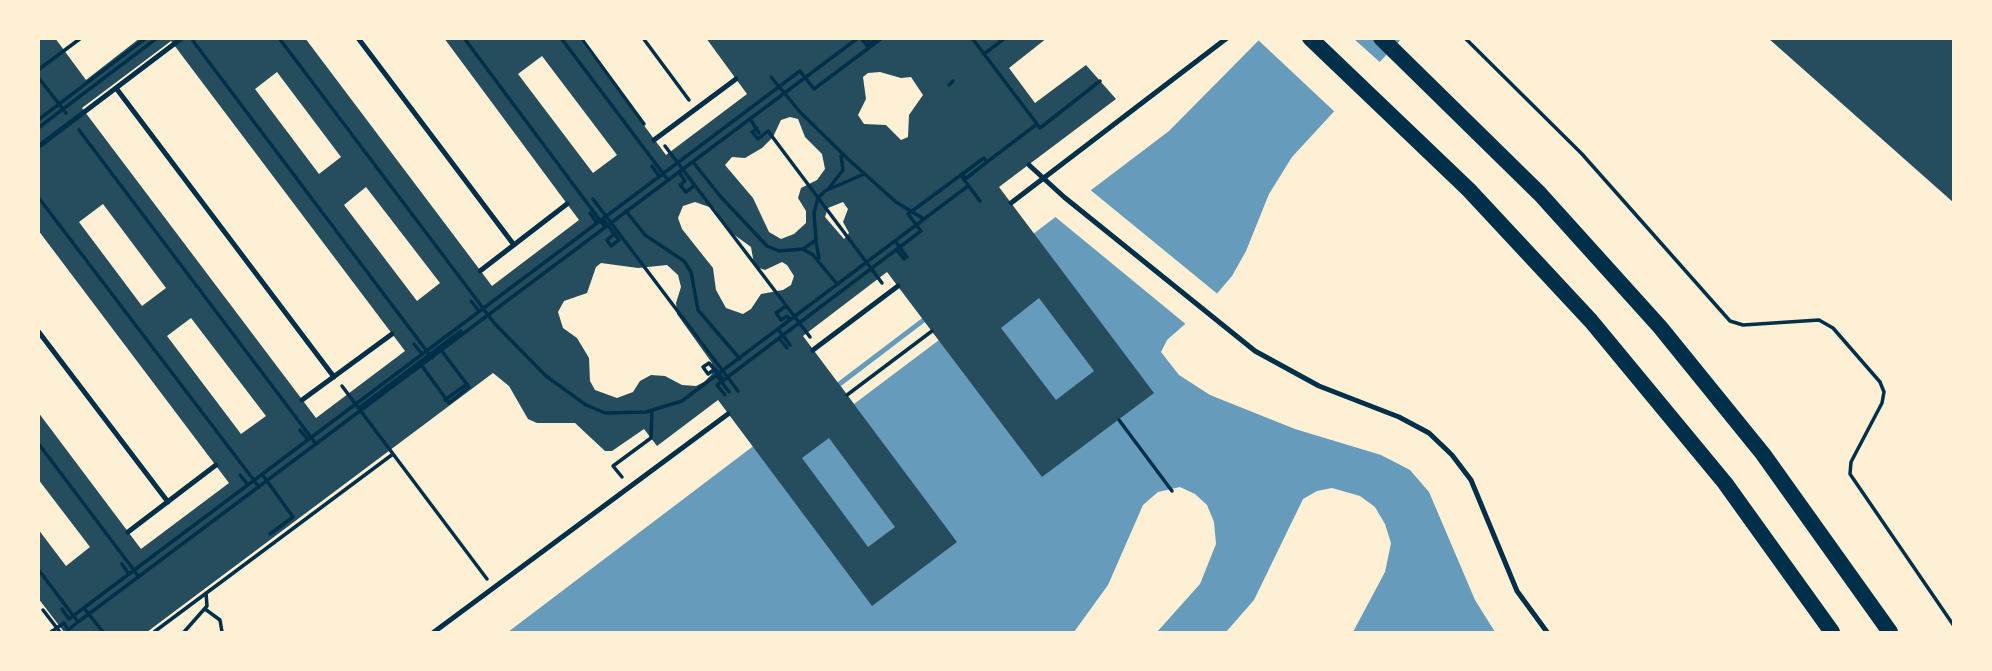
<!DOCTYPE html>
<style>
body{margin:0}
#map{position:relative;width:1992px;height:671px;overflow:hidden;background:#fdf0d5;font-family:Poppins,sans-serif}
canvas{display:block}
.frame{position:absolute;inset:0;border:40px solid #fdf0d5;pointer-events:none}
</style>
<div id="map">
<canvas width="1992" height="671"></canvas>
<div class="frame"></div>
</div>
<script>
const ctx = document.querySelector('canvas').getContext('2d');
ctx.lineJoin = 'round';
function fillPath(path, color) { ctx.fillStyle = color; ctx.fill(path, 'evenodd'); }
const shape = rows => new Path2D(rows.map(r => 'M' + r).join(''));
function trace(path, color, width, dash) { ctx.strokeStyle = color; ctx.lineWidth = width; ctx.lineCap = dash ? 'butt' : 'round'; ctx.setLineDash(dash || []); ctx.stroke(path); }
const water = shape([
 [1260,39,1401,39,1292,157,1269,194,1246,251,1232,276,1209,303,1167,340,1161,352,1179,375,1210,395,1295,429,1381,455,1410,470,1429,492,1475,600,1495,632,1353,632,1385,572,1391,543,1385,524,1375,507,1360,496,1332,488,1317,491,1303,499,1254,600,1226,632,1157,632,1200,584,1216,544,1214,522,1207,505,1195,494,1180,487,1158,492,1143,505,1108,585,1074,632,508,632,1169,131]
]);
const pier = shape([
 [1256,38,1354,39,1382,64,1337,114],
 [1088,188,1220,296,1188,326,1053,215],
 [925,322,939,340,854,404,841,386]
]);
const building = shape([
 [38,38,55,38,86,80,140,38,305,38,492,286,579,220,444,38,579,38,666,155,747,94,706,38,1047,38,1009,68,1035,103,1086,65,1116,99,999,187,1154,393,1042,477,887,272,803,336,957,542,872,606,718,400,657,446,644,429,612,451,605,451,575,423,537,423,528,419,509,386,493,373,147,632,64,632,38,598,38,529,66,566,90,547,38,479,38,412,141,549,229,483,38,230],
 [171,41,405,351,316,418,82,108],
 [542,56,617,155,593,173,518,74],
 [277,72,341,157,319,174,255,89],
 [880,72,901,78,911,77,923,95,909,115,908,137,901,140,886,125,864,124,858,115,866,99,863,77,868,73],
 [790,117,798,119,805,137,822,154,825,169,817,180,801,188,798,198,806,211,806,223,794,234,781,239,769,232,753,198,725,165,732,157,745,158,762,148,773,137,781,120],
 [366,187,440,283,417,301,344,205],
 [695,202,715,209,729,231,751,247,754,264,759,268,765,270,782,262,787,265,794,276,791,285,783,290,761,294,751,309,743,314,726,308,716,290,713,268,682,229,678,218,683,206],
 [843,202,848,209,843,222,849,233,844,239,825,217,828,208],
 [103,204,166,288,142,306,79,222],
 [601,263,638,268,667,265,678,275,681,287,676,303,677,314,712,363,712,374,704,382,696,386,682,385,665,376,651,375,640,381,633,392,617,398,595,390,590,381,589,358,577,338,563,328,558,312,564,301,587,293,596,267],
 [1039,298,1094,371,1056,400,1001,328],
 [191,318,266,416,241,434,167,336],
 [829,438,895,527,868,547,802,458],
 [1768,38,1954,38,1954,203]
]);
const path = shape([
 [279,38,495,324,546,376,586,405,605,413,646,412,682,401,968,186],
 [464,38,605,227],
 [561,38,668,180],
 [581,38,644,124],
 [643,38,689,100],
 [861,38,867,46,877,38],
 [972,38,1040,128,1100,81],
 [1465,38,1582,154,1730,321,1743,325,1819,320,1833,328,1880,382,1884,392,1882,403,1851,462,1850,474,1954,626],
 [193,41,432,358],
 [865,43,871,38],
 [984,54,1005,38],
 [38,70,81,38],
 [38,77,66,113],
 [771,77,800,112,848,159,896,202,924,219],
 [949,85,953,81],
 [750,119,759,133],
 [38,120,146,38],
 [38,128,157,38],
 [757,128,752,132,754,134,758,139,768,131,882,283],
 [79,130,316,444],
 [665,146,810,337],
 [693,162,720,196,767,246,779,251,803,249,813,255,837,284],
 [987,162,1037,124],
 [652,166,659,176],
 [679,172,685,181,680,185,686,192,695,185],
 [964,176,962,177,980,201],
 [964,180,987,162,984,158],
 [829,188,843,170,841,156],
 [38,197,259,487],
 [593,199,738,391],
 [626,211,645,235,684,261,691,272,698,310,740,359],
 [590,213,597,223],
 [603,219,619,240,611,246,607,240,613,235],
 [895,241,907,257],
 [816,242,819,258],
 [803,249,816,240,814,213,818,198,825,191,864,174],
 [897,250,904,259],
 [471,301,479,311],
 [786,306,776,313,781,320,787,316,790,320],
 [778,329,790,345],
 [779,338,787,348],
 [414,344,422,354],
 [422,366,449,403,469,387,441,350],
 [718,375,715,370,709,363,703,367,708,374,715,369,724,380],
 [717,376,729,392],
 [342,386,487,579],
 [725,395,717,385,921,231,908,214,984,158],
 [847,395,932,331],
 [445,400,467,384],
 [359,408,461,331],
 [1119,420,1172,491],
 [300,430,308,440],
 [38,443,139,577],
 [262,474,293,517,270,534],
 [240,475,248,485],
 [622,477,613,466,651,438,652,411],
 [122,564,129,574],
 [38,569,78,622],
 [84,608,103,632],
 [62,609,69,619,800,71,814,89,882,38],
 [205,609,220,620,222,632],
 [43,610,60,632],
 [51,632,64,623,68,630,78,622,858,38],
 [154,632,393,454],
 [184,632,207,606,206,593]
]);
const service = shape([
 [358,38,514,245],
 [116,88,334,377],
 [654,140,736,79],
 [38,147,182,38],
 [1029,165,1064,197,1255,351,1319,386,1399,417,1429,433,1452,455,1471,480,1517,591,1547,632],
 [1011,203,1227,38],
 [480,271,567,204],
 [38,331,168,502],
 [813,350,898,286],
 [302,400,392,334],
 [128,532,216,465],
 [434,632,728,414]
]);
const primary = shape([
 [1310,38,1469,190,1591,321,1725,483,1832,632],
 [1381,38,1540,194,1660,327,1763,454,1890,632]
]);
fillPath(water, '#669bbc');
fillPath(pier, '#fdf0d5');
fillPath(building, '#264d5e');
trace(path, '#003049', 3.5);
trace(service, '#003049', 5);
trace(primary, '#003049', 16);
</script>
